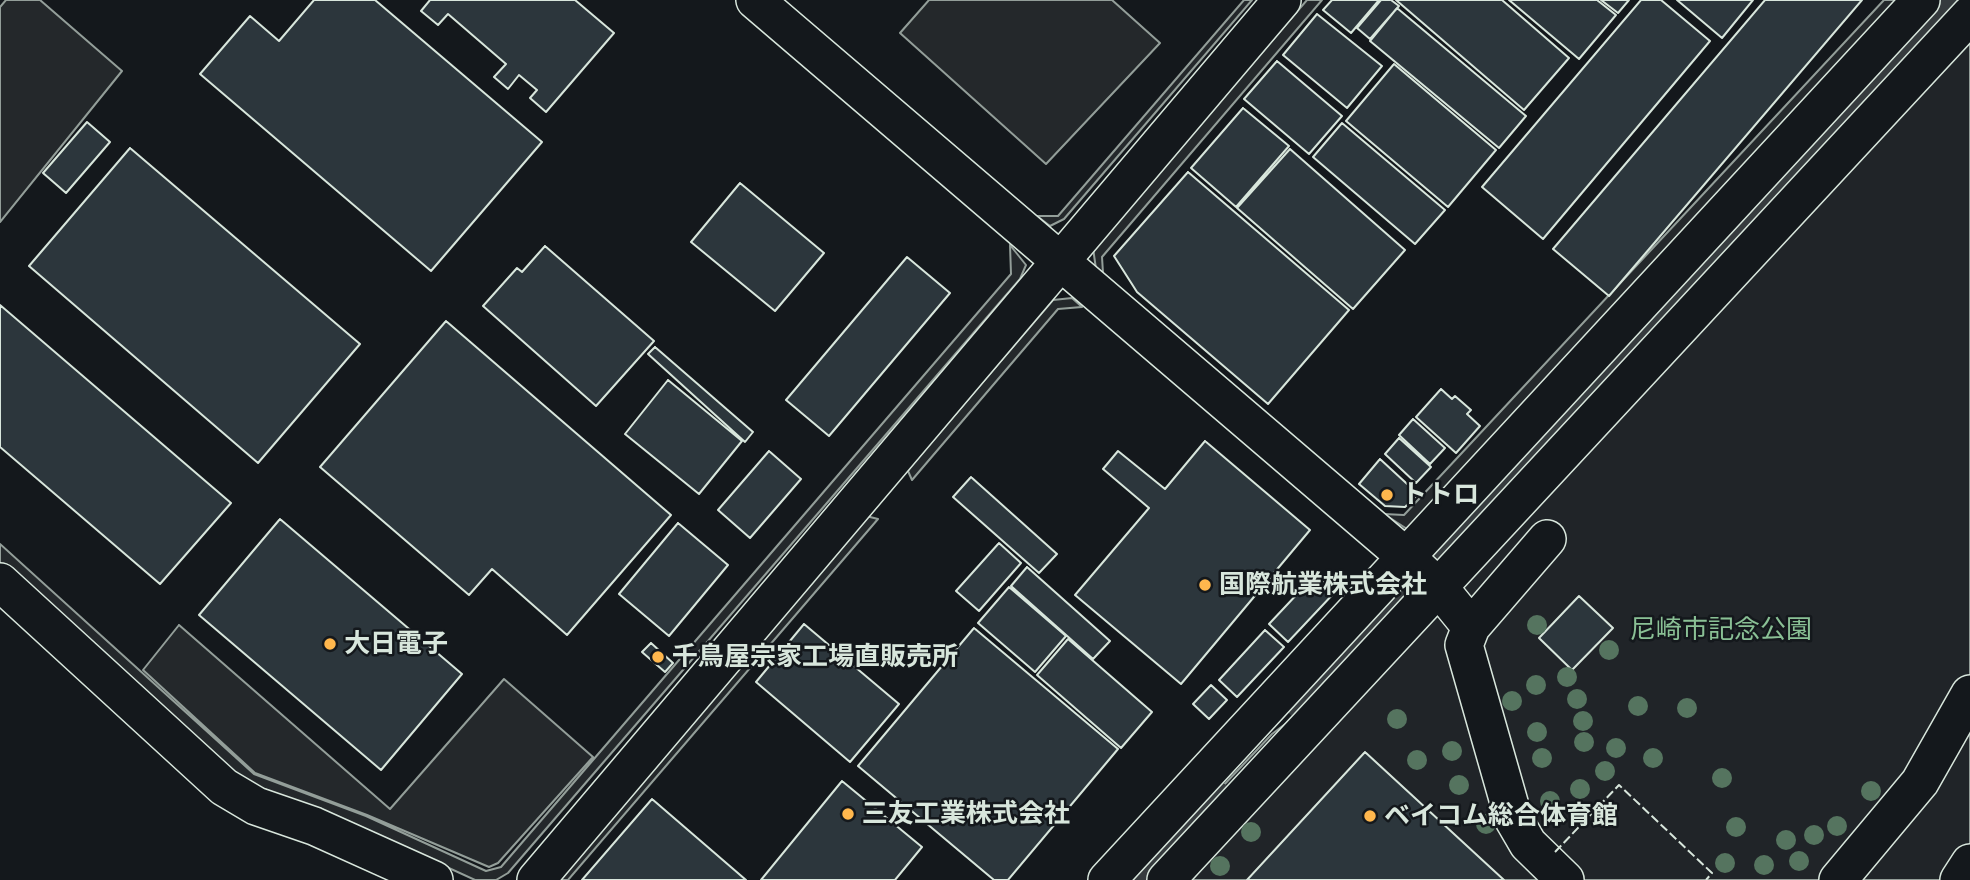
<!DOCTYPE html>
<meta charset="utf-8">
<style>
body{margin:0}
canvas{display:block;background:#14181c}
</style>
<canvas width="1970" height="880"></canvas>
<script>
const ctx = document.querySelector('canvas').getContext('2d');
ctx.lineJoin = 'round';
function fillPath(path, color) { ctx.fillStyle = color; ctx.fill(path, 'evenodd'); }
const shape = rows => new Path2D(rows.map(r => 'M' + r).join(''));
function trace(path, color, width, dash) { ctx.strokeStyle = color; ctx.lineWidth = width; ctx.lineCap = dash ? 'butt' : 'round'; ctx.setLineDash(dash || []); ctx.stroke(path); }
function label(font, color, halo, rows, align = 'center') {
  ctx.font = font + ' Mulish,"Noto Sans JP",sans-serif'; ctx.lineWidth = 5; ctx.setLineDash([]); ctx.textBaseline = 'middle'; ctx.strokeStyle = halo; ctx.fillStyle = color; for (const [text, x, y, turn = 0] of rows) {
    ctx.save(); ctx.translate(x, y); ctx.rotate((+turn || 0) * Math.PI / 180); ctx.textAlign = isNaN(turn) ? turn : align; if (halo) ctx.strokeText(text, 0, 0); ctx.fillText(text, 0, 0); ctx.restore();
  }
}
const green = shape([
 [1970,0,1970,880,1134,880,1272,734,1309,706,1970,0]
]);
const parking = shape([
 [6,0,40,0,122,71,0,222,0,7,6,0],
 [929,0,1112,0,1160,43,1046,164,900,33,929,0],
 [1244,0,1252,0,1064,219,1050,226,1037,216,1058,216,1244,0],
 [1307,0,1322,0,1102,257,1103,273,1096,269,1093,248,1307,0],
 [1884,0,1904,0,1407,529,1384,514,1404,515,1884,0],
 [1010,245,1026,265,1020,279,508,873,496,880,475,880,355,825,239,779,0,563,0,544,254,774,366,816,486,871,501,867,1011,274,1010,245],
 [1072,298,1082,307,1058,309,912,480,908,471,911,466,1053,300,1072,298],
 [866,516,878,519,568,880,556,880,866,516],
 [179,625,390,809,504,679,593,757,498,863,489,867,367,815,255,773,143,670,179,625]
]);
const river = shape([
 [1313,695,1958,0],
 [1141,880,1208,809]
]);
const building = shape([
 [314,0,375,0,542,142,431,271,200,74,250,16,279,41,314,0],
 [430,0,575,0,614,33,546,112,530,98,537,90,519,75,508,89,494,77,506,64,448,14,438,25,421,11,430,0],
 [1332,0,1379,0,1351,33,1323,10,1332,0],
 [1381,0,1391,0,1399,6,1370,39,1357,28,1381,0],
 [1396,0,1502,0,1569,58,1524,110,1396,0],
 [1509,0,1597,0,1616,15,1579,59,1509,0],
 [1601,0,1629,0,1618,13,1601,0],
 [1641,0,1661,0,1710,41,1543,239,1482,187,1641,0],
 [1677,0,1753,0,1722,38,1677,0],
 [1765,0,1862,0,1609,296,1553,249,1765,0],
 [1397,8,1526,116,1499,148,1370,41,1397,8],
 [1317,14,1382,66,1347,108,1283,55,1317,14],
 [1277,61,1342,116,1309,154,1244,99,1277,61],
 [1394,64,1496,150,1448,207,1346,121,1394,64],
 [1243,108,1289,146,1236,207,1191,168,1243,108],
 [87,122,110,142,66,193,43,173,87,122],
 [1342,123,1445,210,1415,244,1313,157,1342,123],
 [130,148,360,344,258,463,29,266,130,148],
 [1290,149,1405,250,1353,309,1237,208,1290,149],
 [1188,172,1349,310,1268,404,1137,292,1114,256,1188,172],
 [740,183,824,253,775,311,691,242,740,183],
 [545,246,654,341,596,406,483,306,517,268,522,272,545,246],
 [907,257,950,293,829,436,786,400,907,257],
 [0,305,231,503,160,584,0,447,0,305],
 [446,321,671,515,567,635,492,569,469,595,320,467,446,321],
 [655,347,753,432,745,442,648,354,655,347],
 [668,380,742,441,699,494,625,434,668,380],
 [1441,389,1452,399,1455,396,1471,410,1467,414,1480,426,1456,453,1416,417,1441,389],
 [1413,419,1445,448,1430,464,1399,435,1413,419],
 [1399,438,1431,467,1416,483,1385,454,1399,438],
 [1205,441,1310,530,1181,684,1075,595,1149,508,1103,469,1118,451,1165,489,1205,441],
 [769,451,801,479,750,538,718,510,769,451],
 [1380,459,1418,494,1405,507,1385,506,1359,484,1380,459],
 [971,477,1057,554,1039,573,953,497,971,477],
 [280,519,462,674,381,770,199,615,280,519],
 [678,523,728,565,669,636,619,594,678,523],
 [999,543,1021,563,979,611,956,591,999,543],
 [1027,567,1110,641,1093,659,1011,586,1027,567],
 [1316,574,1335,592,1288,642,1269,624,1316,574],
 [1009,587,1066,636,1035,672,978,623,1009,587],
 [1579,596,1613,628,1572,670,1539,638,1579,596],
 [804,624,899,704,850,762,756,682,804,624],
 [974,628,1118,749,1008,880,994,880,858,766,974,628],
 [1265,630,1284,647,1237,697,1219,680,1265,630],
 [1068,639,1152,712,1121,748,1037,675,1068,639],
 [651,643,673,663,665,672,642,652,651,643],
 [1211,685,1227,700,1209,719,1193,704,1211,685],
 [1365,752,1504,880,1247,880,1365,752],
 [842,781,922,847,895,880,761,880,842,781],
 [652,799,746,880,582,880,652,799]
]);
const minor = shape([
 [755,0,1405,556,1441,590,1471,627],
 [1547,539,1471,627,1464,645,1514,820,1528,844,1565,880],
 [0,582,224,787,256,806,314,826,434,880],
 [536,880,1282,0],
 [1107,880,1921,0],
 [1166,880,1970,15],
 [1838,880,1920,782,1970,694],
 [1959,880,1970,863]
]);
const fence = shape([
 [1555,852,1619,785,1712,873,1706,880]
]);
const trees = [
 [1537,625],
 [1609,650],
 [1567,677],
 [1536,685],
 [1577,699],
 [1512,701],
 [1638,706],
 [1687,708],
 [1397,719],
 [1583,721],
 [1537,732],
 [1584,742],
 [1616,748],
 [1452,751],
 [1542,758],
 [1653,758],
 [1417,760],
 [1605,771],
 [1722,778],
 [1459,785],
 [1580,789],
 [1871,791],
 [1550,801],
 [1486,824],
 [1837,826],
 [1736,827],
 [1251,832],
 [1814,835],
 [1786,840],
 [1799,861],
 [1725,863],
 [1764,865],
 [1220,866]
];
const markers = [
 [1387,495,7,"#ffb74d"],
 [1205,585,7,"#ffb74d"],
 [330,644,7,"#ffb74d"],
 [658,657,7,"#ffb74d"],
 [848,814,7,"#ffb74d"],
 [1370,816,7,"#ffb74d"]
];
const poiNames = [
 ["トトロ",1401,495],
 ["国際航業株式会社",1219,585],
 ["大日電子",344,644],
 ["千鳥屋宗家工場直販売所",672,657],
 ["三友工業株式会社",862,814],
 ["ベイコム総合体育館",1384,816]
];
const parkNames = [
 ["尼崎市記念公園",1721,630]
];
fillPath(green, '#202428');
trace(green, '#939e99', 2);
fillPath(parking, '#24282b');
trace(parking, '#939e99', 2);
trace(river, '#363b3e', 60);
fillPath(building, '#2c363c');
trace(building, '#d8e6dc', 2);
trace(minor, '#d8e6dc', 40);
trace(minor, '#14181c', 37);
trace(fence, '#d8e6dc', 2, [9, 3.5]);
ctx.fillStyle = '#55745f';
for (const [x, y] of trees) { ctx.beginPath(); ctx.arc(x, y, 10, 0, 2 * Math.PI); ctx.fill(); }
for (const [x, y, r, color] of markers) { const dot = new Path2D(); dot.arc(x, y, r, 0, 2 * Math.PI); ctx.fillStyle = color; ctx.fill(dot); trace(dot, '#14181c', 2.5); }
label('bold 26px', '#d8e6dc', '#14181c', poiNames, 'left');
label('26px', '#8ac095', '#14181c', parkNames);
</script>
